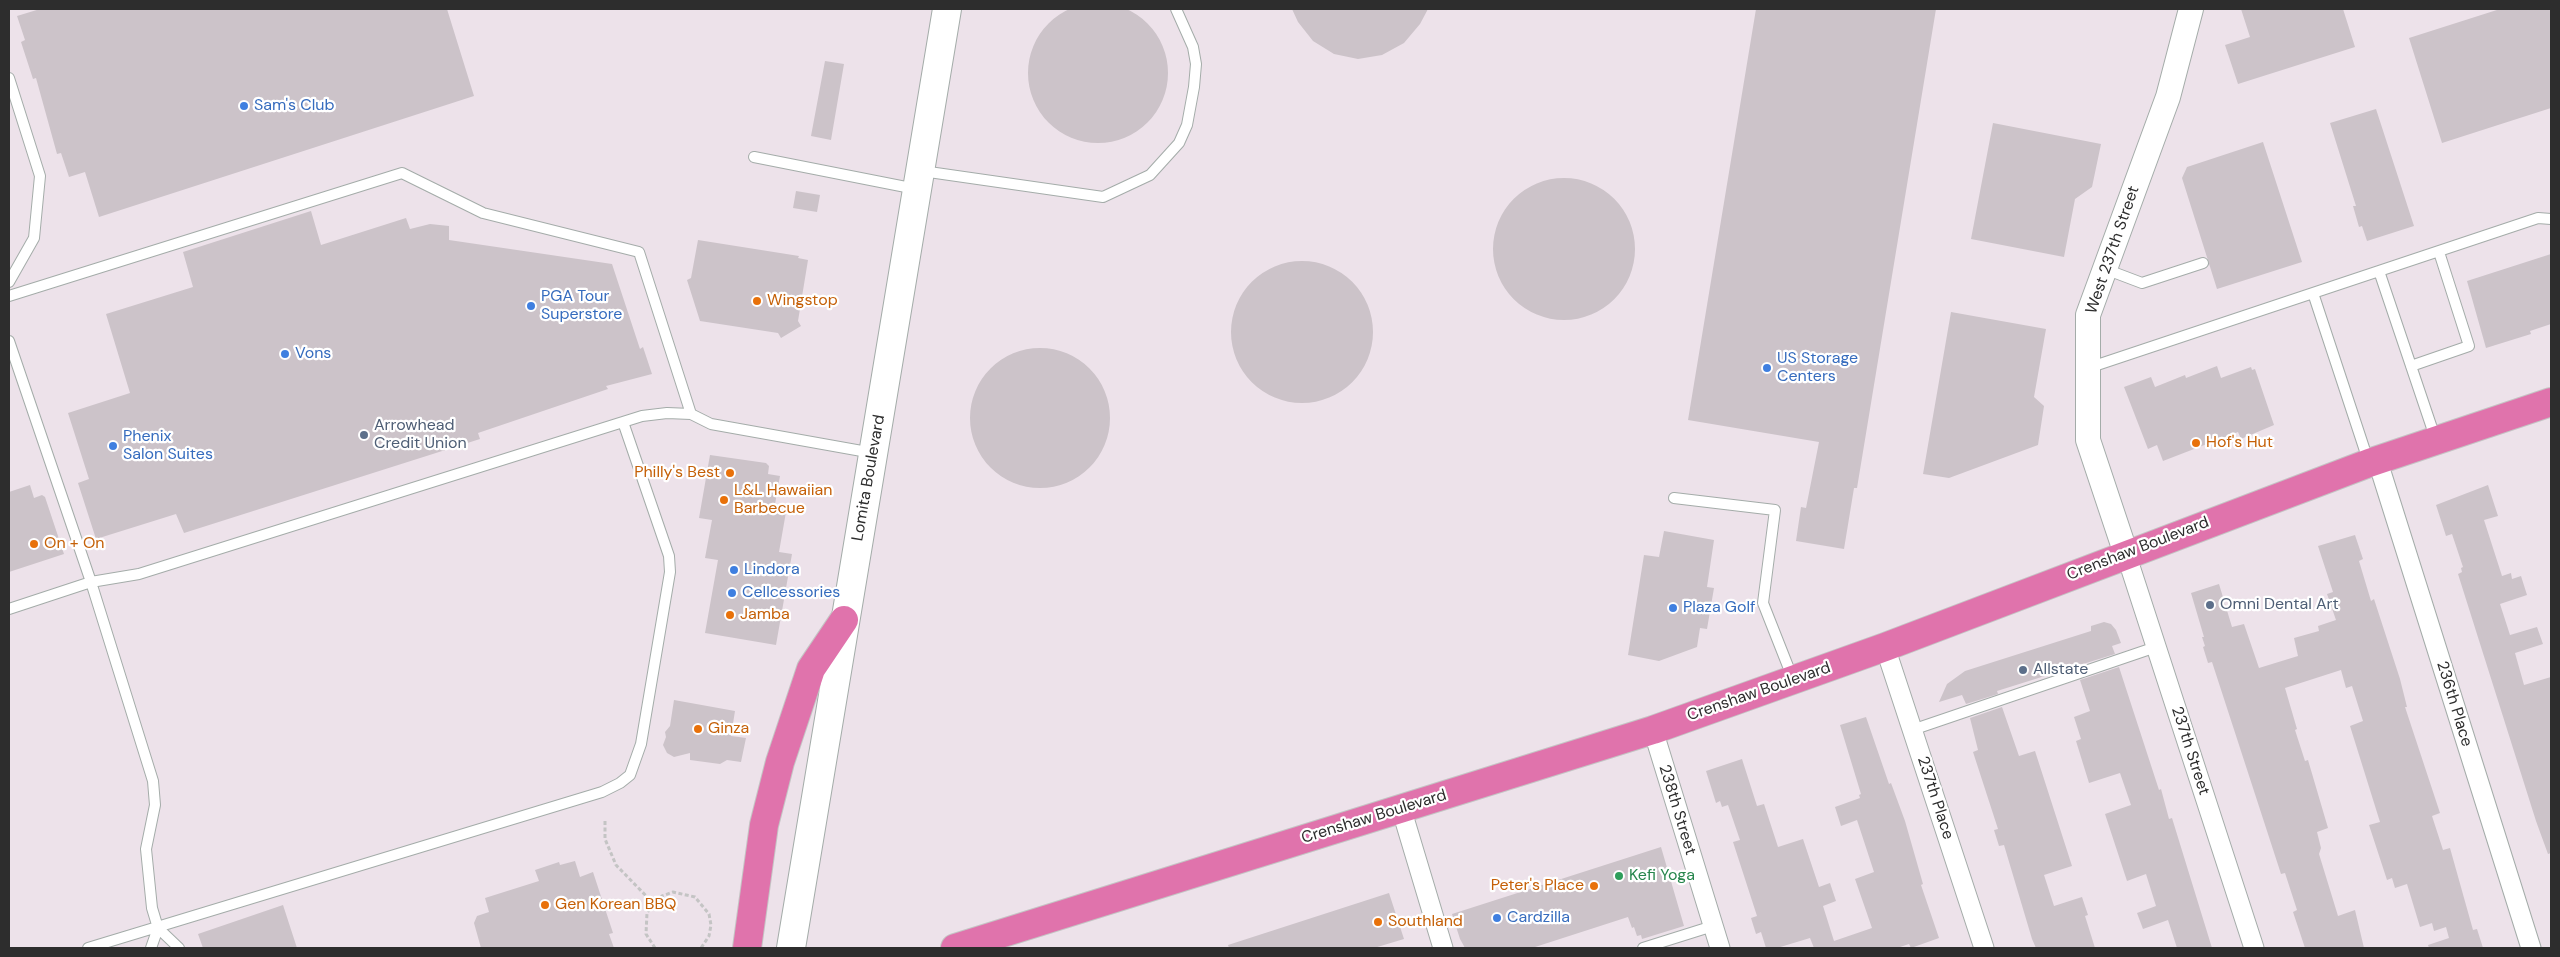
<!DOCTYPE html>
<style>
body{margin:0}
#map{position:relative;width:2560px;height:957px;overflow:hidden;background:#ede2ea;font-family:"DM Sans",sans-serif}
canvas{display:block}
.frame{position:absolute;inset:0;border:10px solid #2d2d2d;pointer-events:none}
</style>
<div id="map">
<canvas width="2560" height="957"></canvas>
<div class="frame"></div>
</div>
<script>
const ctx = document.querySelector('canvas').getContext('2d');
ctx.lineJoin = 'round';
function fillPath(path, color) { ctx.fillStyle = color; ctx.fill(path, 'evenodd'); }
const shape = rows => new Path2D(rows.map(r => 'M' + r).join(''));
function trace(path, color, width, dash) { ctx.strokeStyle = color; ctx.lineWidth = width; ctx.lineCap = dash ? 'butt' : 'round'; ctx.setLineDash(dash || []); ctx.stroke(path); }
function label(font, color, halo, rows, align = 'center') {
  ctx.font = font + ' "DM Sans",sans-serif'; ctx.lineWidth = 4.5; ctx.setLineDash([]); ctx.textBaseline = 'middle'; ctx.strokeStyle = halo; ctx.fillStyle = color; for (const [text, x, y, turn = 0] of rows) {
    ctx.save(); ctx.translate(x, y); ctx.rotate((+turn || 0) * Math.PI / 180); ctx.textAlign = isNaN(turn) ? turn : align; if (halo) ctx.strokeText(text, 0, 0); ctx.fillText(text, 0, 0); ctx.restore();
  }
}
const building = shape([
 '1028 73a70 70 0 1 1 140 0a70 70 0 1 1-140 0Z',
 [40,9,447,9,474,96,99,217,85,172,69,177,61,153,57,154,36,78,33,79,21,42,25,40,17,16],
 [1292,9,1428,9,1420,24,1404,43,1382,55,1358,59,1334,54,1313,41,1298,22],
 [1756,9,1936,9,1857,488,1854,488,1844,549,1796,541,1801,507,1806,508,1819,442,1688,420],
 [2241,9,2343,9,2355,47,2238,84,2225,45,2250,37],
 [2500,9,2551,9,2551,108,2442,143,2409,38],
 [825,61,844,64,831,140,811,136],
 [2376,109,2414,226,2367,241,2362,226,2359,227,2353,206,2356,206,2330,123],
 [1993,123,2101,144,2092,187,2075,199,2064,257,1971,239],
 [2263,142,2302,262,2217,289,2182,178,2187,167],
 '1493 249a71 71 0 1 1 142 0a71 71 0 1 1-142 0Z',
 [796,191,820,195,817,212,793,208],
 [311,211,321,245,406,218,410,229,430,224,449,226,449,240,612,264,640,349,643,347,652,374,606,386,608,389,478,433,480,439,184,533,176,514,96,539,78,483,89,479,68,413,130,393,106,314,193,287,183,252],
 [698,240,799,256,798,258,808,260,798,321,801,326,781,338,778,333,700,321,687,280,691,278],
 [2551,254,2551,324,2530,331,2531,334,2486,348,2467,281],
 '1231 332a71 71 0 1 1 142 0a71 71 0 1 1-142 0Z',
 [1951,312,2046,329,2034,397,2044,406,2038,445,1949,478,1923,474],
 '970 418a70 70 0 1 1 140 0a70 70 0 1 1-140 0Z',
 [2217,366,2221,378,2251,367,2252,370,2255,369,2274,425,2241,439,2238,432,2163,461,2157,445,2148,449,2124,387,2151,377,2155,387,2185,375,2186,378],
 [710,455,766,463,769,466,768,474,780,476,774,510,786,512,779,552,792,554,776,645,705,633,718,560,705,558,712,520,699,518],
 [30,485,34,498,42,495,45,497,64,554,9,572,9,492],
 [2488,485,2498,516,2484,520,2502,576,2511,573,2512,579,2521,576,2527,595,2500,604,2510,635,2537,627,2543,644,2515,653,2524,685,2551,677,2551,853,2548,854,2536,821,2458,574,2462,572,2461,568,2463,567,2452,534,2446,536,2436,505],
 [1664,531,1714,540,1707,587,1714,588,1707,629,1700,628,1697,647,1659,661,1628,655,1644,555,1659,557],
 [2355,535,2363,559,2359,561,2371,601,2374,599,2400,679,2407,707,2405,707,2440,813,2432,816,2443,850,2450,848,2473,930,2477,929,2483,948,2429,948,2428,945,2449,938,2446,927,2434,931,2432,923,2420,927,2407,884,2395,888,2392,878,2387,880,2369,825,2380,822,2350,726,2363,721,2352,686,2346,688,2341,670,2285,688,2297,729,2295,730,2305,761,2308,760,2328,828,2317,832,2321,848,2319,854,2338,916,2355,910,2364,948,2305,948,2293,912,2297,910,2285,873,2281,874,2212,662,2208,663,2203,647,2205,646,2202,637,2204,637,2191,593,2219,584,2232,627,2244,624,2259,668,2298,656,2294,638,2319,631,2318,626,2336,620,2327,594,2333,592,2318,546],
 [2104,622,2111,624,2116,630,2121,643,2112,646,2115,654,1997,691,1998,694,1966,704,1962,695,1939,702,1947,684,1965,671,2091,631,2091,626],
 [2119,667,2159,790,2161,789,2169,819,2172,818,2212,948,2177,948,2168,920,2143,929,2137,913,2156,906,2146,874,2127,881,2105,814,2131,805,2120,773,2089,783,2076,741,2081,739,2074,717,2090,711,2080,680],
 [674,700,735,711,731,736,746,738,741,762,727,760,720,764,690,760,690,753,674,757,667,753,663,745,666,737,665,732,670,726],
 [2002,707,2019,756,2035,751,2072,866,2044,875,2054,906,2082,897,2088,915,2085,916,2095,948,2036,948,2032,939,2004,845,1999,846,1994,830,1998,829,1973,752,1978,750,1970,718],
 [1866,717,1889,784,1891,783,1905,821,1923,884,1921,885,1939,938,1911,948,1909,944,1897,948,1814,948,1810,938,1777,948,1766,948,1761,932,1756,934,1751,918,1757,916,1733,842,1740,840,1728,805,1722,807,1720,801,1716,803,1706,771,1742,759,1757,806,1764,804,1778,847,1803,839,1819,887,1830,883,1836,901,1823,906,1834,941,1872,928,1855,879,1874,872,1857,820,1841,826,1835,807,1860,798,1859,795,1861,794,1840,725],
 [1661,847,1684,926,1642,939,1641,935,1637,936,1634,927,1632,928,1628,917,1532,948,1465,948,1460,939,1452,914],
 [575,861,580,877,593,872,613,933,609,934,614,948,481,948,474,923,477,916,489,912,485,898,539,881,535,870,559,862,560,865],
 [1389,893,1404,939,1374,948,1229,948,1228,945],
 [283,905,297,948,203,948,198,934]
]);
const path = shape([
 [605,821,605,839,616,865,653,903],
 [655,948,646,934,647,913,653,903,662,896,673,892,695,897,709,914,711,925,709,936,701,948]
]);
const service = shape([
 [9,78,40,176,34,238,9,282],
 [754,157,916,189],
 [922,171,1103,197,1150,175,1179,143,1187,125,1194,87,1196,64,1193,47,1176,9],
 [2105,269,2142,283,2203,263],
 [2379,271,2436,440],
 [2313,293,2369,463],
 [9,296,402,173,483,213,639,252,691,414],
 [9,341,91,582,153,781,155,805,146,849,152,908,158,928,179,948],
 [2411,366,2469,346,2439,252],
 [2088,368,2538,218,2551,219],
 [1674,498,1775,510,1763,603,1793,679],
 [9,609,91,582,139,574,642,416,667,413,691,414,711,424,873,453],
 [1912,730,2156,647],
 [88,948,602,792,620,783,630,775,641,744,670,572,669,556,623,422],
 [151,948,158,928],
 [1643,948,1713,926]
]);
const minor = shape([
 [2377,459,2531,948],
 [2126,554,2254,948],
 [1885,647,1984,948],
 [1653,730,1720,948],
 [1401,808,1443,948]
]);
const tertiary = shape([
 [2126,554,2088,440,2088,315,2168,97,2191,9]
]);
const secondary = shape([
 [791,948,947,9]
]);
const primary = shape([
 [747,948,764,825,780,762,811,669,844,620],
 [955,948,1653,730,1885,647,2369,463,2551,402]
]);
const markers = [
 [244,106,5,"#3f7fe0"],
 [757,301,5,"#e8710a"],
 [531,306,5,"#3f7fe0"],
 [285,354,5,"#3f7fe0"],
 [1767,368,5,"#3f7fe0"],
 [364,435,5,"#5c6f8a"],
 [2196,443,5,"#e8710a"],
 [113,446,5,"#3f7fe0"],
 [730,473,5,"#e8710a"],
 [724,500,5,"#e8710a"],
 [34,544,5,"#e8710a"],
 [734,570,5,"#3f7fe0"],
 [732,593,5,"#3f7fe0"],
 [2210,605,5,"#5c6f8a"],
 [1673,608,5,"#3f7fe0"],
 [730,615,5,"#e8710a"],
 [2023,670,5,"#5c6f8a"],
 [698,729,5,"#e8710a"],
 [1619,876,5,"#2e9e5b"],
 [1594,886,5,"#e8710a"],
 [545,905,5,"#e8710a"],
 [1497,918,5,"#3f7fe0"],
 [1378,922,5,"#e8710a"]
];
const shopNames = [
 ["Sam's Club",254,106],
 ["PGA Tour",541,297],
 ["Superstore",541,315],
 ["Vons",295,354],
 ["US Storage",1777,359],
 ["Centers",1777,377],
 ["Phenix",123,437],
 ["Salon Suites",123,455],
 ["Lindora",744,570],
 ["Cellcessories",742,593],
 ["Plaza Golf",1683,608],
 ["Cardzilla",1507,918]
];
const streetNames = [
 ["West 237th Street",2113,250,-71],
 ["Lomita Boulevard",869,478,-80],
 ["Crenshaw Boulevard",2138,549,-21],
 ["Crenshaw Boulevard",1759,692,-19],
 ["236th Place",2454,704,73],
 ["237th Street",2190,751,72],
 ["237th Place",1935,798,72],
 ["238th Street",1677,810,73],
 ["Crenshaw Boulevard",1374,817,-17]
];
const foodNames = [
 ["Wingstop",767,301],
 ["Hof's Hut",2206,443],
 ["Philly's Best",720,473,"right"],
 ["L&L Hawaiian",734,491],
 ["Barbecue",734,509],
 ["On + On",44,544],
 ["Jamba",740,615],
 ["Ginza",708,729],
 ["Peter's Place",1584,886,"right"],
 ["Gen Korean BBQ",555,905],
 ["Southland",1388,922]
];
const serviceNames = [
 ["Arrowhead",374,426],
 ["Credit Union",374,444],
 ["Omni Dental Art",2220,605],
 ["Allstate",2033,670]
];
const leisureNames = [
 ["Kefi Yoga",1629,876]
];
fillPath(building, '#ccc3c9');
trace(service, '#a4aca9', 12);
trace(minor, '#a4aca9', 21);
trace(tertiary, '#a4aca9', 26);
trace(secondary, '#a4aca9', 30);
trace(primary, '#c4c4c4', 30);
trace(path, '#c4c4c4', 3, [4, 2.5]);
trace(service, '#fff', 10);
trace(minor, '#fff', 19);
trace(tertiary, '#fff', 24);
trace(secondary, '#fff', 28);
trace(primary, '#e073ac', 28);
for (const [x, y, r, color] of markers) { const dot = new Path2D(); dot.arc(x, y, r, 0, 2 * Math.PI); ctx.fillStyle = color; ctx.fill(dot); trace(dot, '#fff', 2); }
label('16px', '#366cbe', '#fff', shopNames, 'left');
label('16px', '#2d2d2d', '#fff', streetNames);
label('16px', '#c56008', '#fff', foodNames, 'left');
label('16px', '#4e5e75', '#fff', serviceNames, 'left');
label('16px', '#27864d', '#fff', leisureNames, 'left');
</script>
